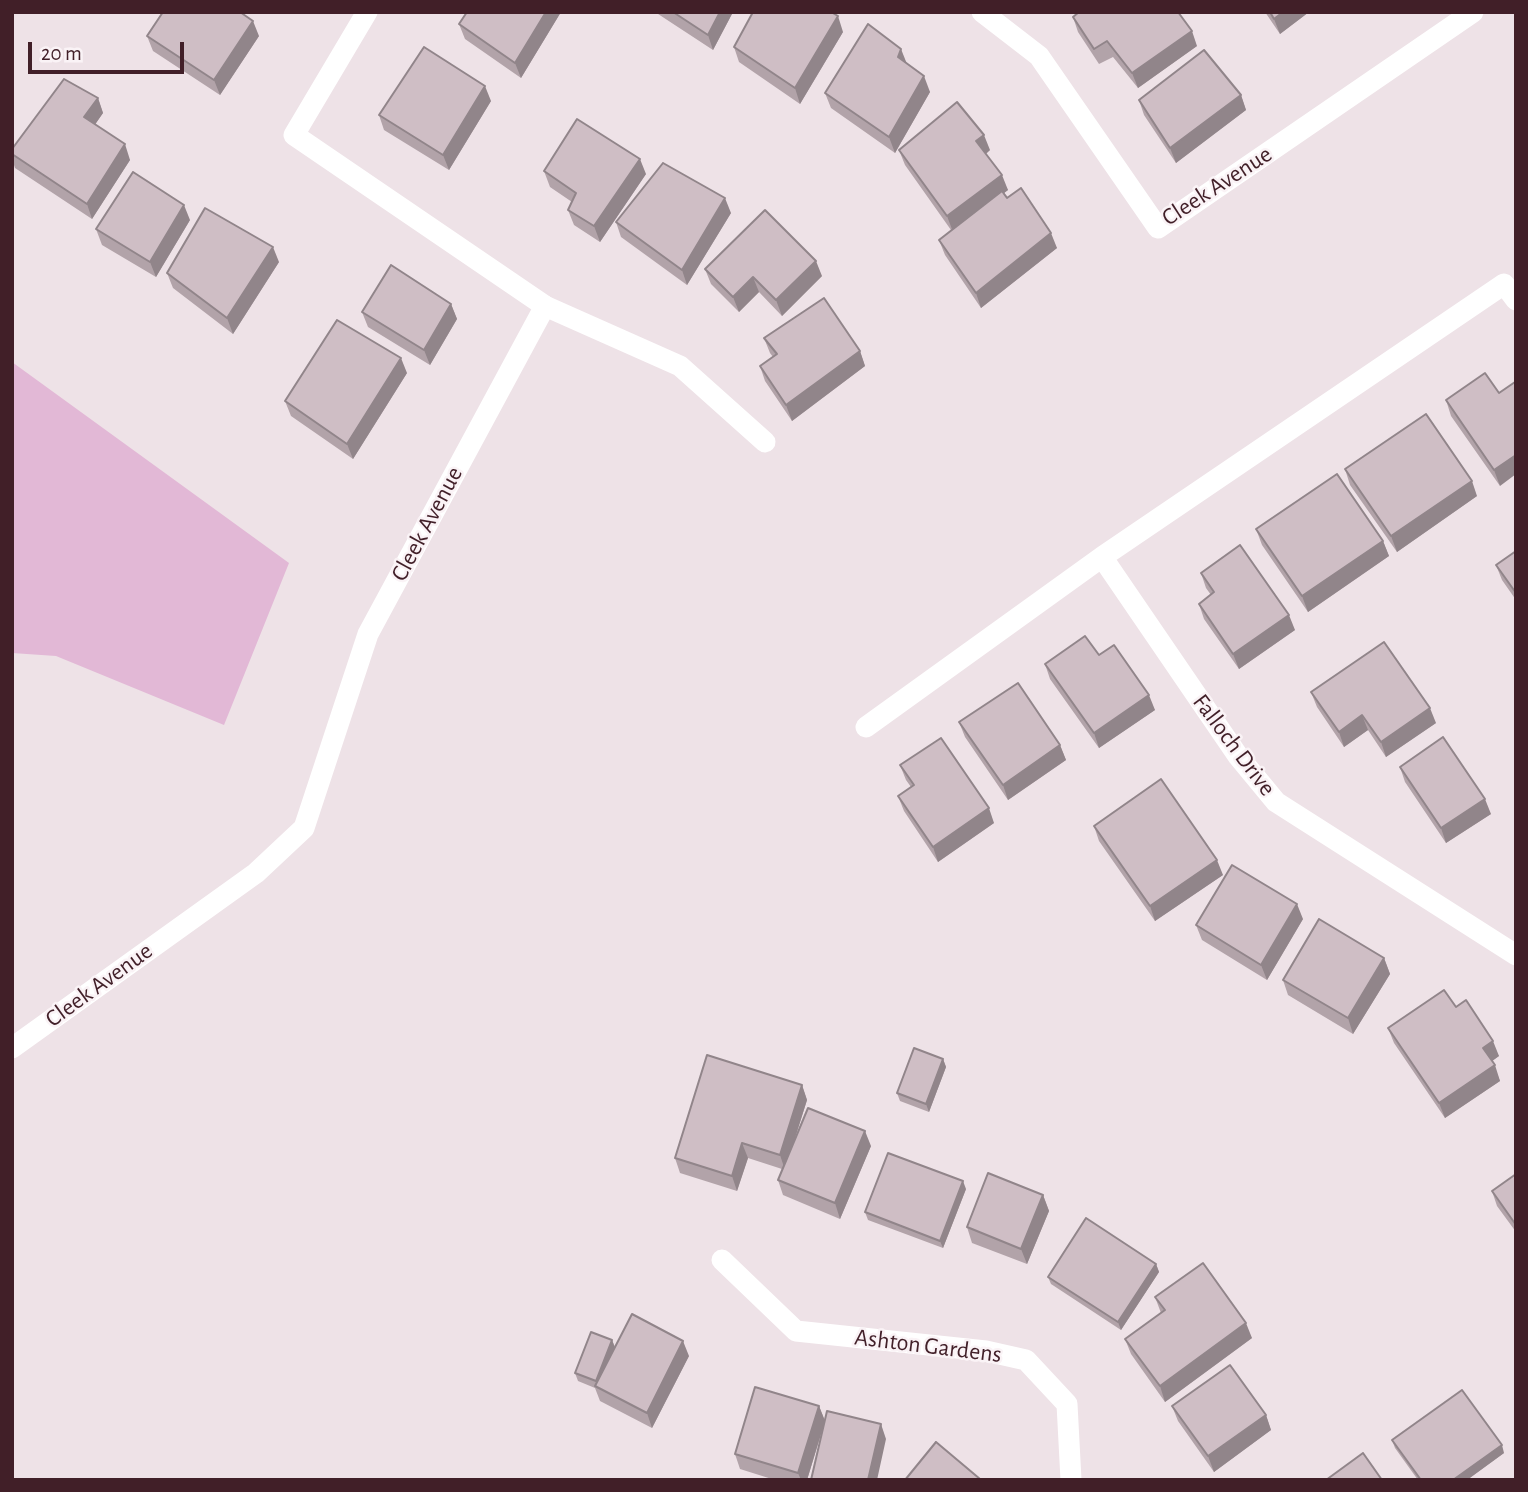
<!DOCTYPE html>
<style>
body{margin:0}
#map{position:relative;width:1528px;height:1492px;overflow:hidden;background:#eee2e7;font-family:"Alegreya Sans",sans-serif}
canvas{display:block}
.frame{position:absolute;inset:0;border:14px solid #411f28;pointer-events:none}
.scale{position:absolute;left:28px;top:42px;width:156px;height:32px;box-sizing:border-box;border:4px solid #411f28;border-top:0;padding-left:9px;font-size:21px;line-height:24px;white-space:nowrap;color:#411f28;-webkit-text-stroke:5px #faf3f6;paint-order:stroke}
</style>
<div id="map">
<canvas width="1528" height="1492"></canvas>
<div class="frame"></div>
<div class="scale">20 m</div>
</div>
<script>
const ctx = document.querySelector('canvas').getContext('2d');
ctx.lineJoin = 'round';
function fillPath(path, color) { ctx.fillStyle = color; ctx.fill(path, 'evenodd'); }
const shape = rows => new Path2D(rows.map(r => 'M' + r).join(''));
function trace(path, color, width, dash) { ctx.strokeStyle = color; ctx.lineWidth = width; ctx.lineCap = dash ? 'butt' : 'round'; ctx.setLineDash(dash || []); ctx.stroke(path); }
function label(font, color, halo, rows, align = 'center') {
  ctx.font = font + ' "Alegreya Sans",sans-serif'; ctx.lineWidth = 5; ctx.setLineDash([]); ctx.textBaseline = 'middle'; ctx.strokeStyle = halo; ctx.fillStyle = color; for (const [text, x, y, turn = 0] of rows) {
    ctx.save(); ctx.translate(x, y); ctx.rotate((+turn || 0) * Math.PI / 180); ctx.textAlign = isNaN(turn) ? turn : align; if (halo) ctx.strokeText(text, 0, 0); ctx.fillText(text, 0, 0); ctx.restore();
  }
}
const green = shape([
 [12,362,289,563,224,725,56,656,12,653]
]);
const lane = shape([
 [545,306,680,366,765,442]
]);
const street = shape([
 [982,12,1039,56,1158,228,1473,12],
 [1102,557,1238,756,1276,802,1516,955],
 [866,727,1102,557,1504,284,1516,300],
 [12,1048,256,873,304,828,368,634,545,306,294,135,367,12],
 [722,1260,796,1331,986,1351,1026,1360,1067,1404,1071,1480]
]);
const wall = shape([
 [561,12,521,78,465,39,459,24],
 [655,12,733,12,713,50],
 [1265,12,1309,12,1280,34],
 [1073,17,1197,46,1138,88,1113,57,1099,64,1078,32],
 [843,32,800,104,739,62,734,47],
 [147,36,259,36,220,95,153,51],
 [907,64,930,92,895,153,831,108,825,93],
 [1241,95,1246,110,1176,163,1144,115,1139,100],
 [98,98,103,113,95,124,130,160,92,219,15,168,12,159,12,149],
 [491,101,449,170,384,130,379,115],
 [899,150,990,150,986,154,1008,190,1004,193,1057,248,981,308,945,255,939,240,951,230,905,165],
 [544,171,646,174,600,242,574,225,568,210,572,202,550,187],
 [731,213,687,285,621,237,616,222],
 [190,220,156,277,102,245,96,229],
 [279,262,233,334,173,288,167,273],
 [705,269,822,276,782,316,759,292,739,312,711,284],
 [451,304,457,319,430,365,368,327,362,312],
 [764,338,860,351,865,366,792,421,765,381,760,366,773,357,770,353],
 [407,373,353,459,291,416,285,401],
 [1485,373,1500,486,1451,416,1446,400],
 [1345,469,1477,496,1397,552,1350,485],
 [1256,529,1383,541,1389,556,1308,612,1262,545],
 [1516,551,1516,600,1502,580,1496,565],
 [1201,573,1295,630,1239,669,1204,619,1199,604,1211,595,1206,588],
 [1099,655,1155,710,1099,748,1050,679,1045,664],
 [1311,692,1436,723,1386,757,1368,730,1344,747,1317,707],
 [959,722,1060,745,1066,760,1008,800,965,737],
 [900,765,994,823,938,862,904,811,898,796,911,787,906,780],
 [1400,767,1491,814,1446,843,1405,782],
 [1094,826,1223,875,1155,921,1099,841],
 [1303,919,1267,980,1202,940,1196,925],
 [1384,958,1390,974,1353,1034,1288,995,1283,980],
 [1456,1007,1499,1056,1492,1061,1500,1081,1445,1118,1394,1043,1388,1028],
 [943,1059,946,1067,929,1112,900,1101,897,1093],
 [802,1085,807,1100,795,1138,871,1146,840,1219,783,1195,778,1180,782,1169,748,1158,737,1191,680,1173,675,1158],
 [1516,1174,1516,1232,1497,1206,1492,1191],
 [966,1189,943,1248,868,1220,865,1212],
 [1043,1195,1049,1211,1027,1264,972,1243,967,1227],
 [1156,1264,1159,1272,1121,1330,1051,1284,1048,1277],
 [1155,1297,1252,1338,1165,1402,1131,1354,1125,1339,1161,1313],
 [612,1340,615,1347,689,1356,652,1428,600,1401,595,1388,578,1381,575,1373],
 [819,1406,825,1421,807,1480,775,1480,740,1469,735,1454],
 [1172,1406,1266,1415,1271,1430,1214,1472,1178,1421],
 [1392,1440,1504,1453,1467,1480,1418,1480,1395,1448]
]);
const shadedWall = shape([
 [546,12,561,12,521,78,515,63],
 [720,12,733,12,713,50,708,35],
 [1283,12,1309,12,1280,34,1274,19],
 [838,16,843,32,800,104,795,88],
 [253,21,259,36,220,95,214,80],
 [1192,31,1197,46,1138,88,1132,73],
 [901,49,907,64,898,57],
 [924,76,930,92,895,153,889,137],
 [485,86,491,101,449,170,443,155],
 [1241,95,1246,110,1176,163,1170,148],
 [98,98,103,113,90,132,84,117],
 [984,135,990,150,982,157,976,141],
 [125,144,130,160,92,219,87,204],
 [640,159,646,174,600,242,594,226],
 [1002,175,1008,190,953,232,947,216],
 [725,198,731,213,687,285,682,270],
 [184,205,190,220,156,277,150,262],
 [1051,233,1057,248,981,308,976,293],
 [273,247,279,262,233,334,227,318],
 [816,261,822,276,782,316,776,300],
 [753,277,759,292,739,312,733,297],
 [451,304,457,319,430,365,424,350],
 [860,351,865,366,792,421,786,405],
 [401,358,407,373,353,459,347,444],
 [1516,455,1516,474,1500,486,1494,470],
 [1472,481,1477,496,1397,552,1391,536],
 [1383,541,1389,556,1308,612,1302,596],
 [1289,615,1295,630,1239,669,1233,654],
 [1149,695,1155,710,1099,748,1094,733],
 [1430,708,1436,723,1386,757,1381,742],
 [1362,715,1368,730,1344,747,1339,732],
 [1060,745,1066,760,1008,800,1003,785],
 [1485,799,1491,814,1446,843,1441,828],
 [989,808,994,823,938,862,933,847],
 [1217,860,1223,875,1155,921,1150,906],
 [1297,904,1303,919,1267,980,1261,965],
 [1384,958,1390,974,1353,1034,1348,1018],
 [1493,1041,1499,1056,1488,1064,1483,1048],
 [943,1059,946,1067,929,1112,926,1104],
 [1495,1065,1500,1081,1445,1118,1439,1103],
 [802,1085,807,1100,785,1170,780,1155],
 [865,1131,871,1146,840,1219,835,1203],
 [742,1143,748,1158,737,1191,732,1176],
 [963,1181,966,1189,943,1248,940,1241],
 [1043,1195,1049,1211,1027,1264,1021,1249],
 [1156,1264,1159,1272,1121,1330,1118,1322],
 [1246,1323,1252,1338,1165,1402,1160,1386],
 [612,1340,615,1348,598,1389,596,1381],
 [683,1341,689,1356,652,1428,647,1413],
 [819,1406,825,1421,807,1480,801,1480,798,1473],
 [1266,1415,1271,1430,1214,1472,1208,1456],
 [881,1424,886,1439,877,1480,868,1480],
 [1502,1445,1504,1453,1467,1480,1453,1480]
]);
const building = shape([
 [163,12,240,12,253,21,214,80,147,36,163,12],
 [467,12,546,12,515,63,459,24,467,12],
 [673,12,720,12,708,35,673,12],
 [753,12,831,12,838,16,795,88,734,47,753,12],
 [1079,12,1178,12,1192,31,1132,73,1107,41,1094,49,1073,17,1079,12],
 [1270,12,1283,12,1274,19,1270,12],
 [868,24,901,49,898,57,924,76,889,137,825,93,868,24],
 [424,47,485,86,443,155,379,115,424,47],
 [1204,50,1241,95,1170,148,1139,100,1204,50],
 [64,79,98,98,84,117,125,144,87,204,12,154,12,149,64,79],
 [957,102,984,135,976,141,1002,175,947,216,899,150,957,102],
 [577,119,640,159,594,226,568,210,576,193,544,171,577,119],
 [663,163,725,198,682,270,616,222,663,163],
 [133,172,184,205,150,262,96,229,133,172],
 [1021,188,1051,233,976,293,939,240,1002,191,1007,198,1021,188],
 [205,208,273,247,227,318,167,273,205,208],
 [765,210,816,261,776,300,753,277,733,297,705,269,765,210],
 [391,265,451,304,424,350,362,312,391,265],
 [824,298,860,351,786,405,760,366,777,354,764,338,824,298],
 [337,320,401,358,347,444,285,401,337,320],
 [1485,373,1499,393,1515,382,1516,383,1516,455,1494,470,1446,400,1485,373],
 [1426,414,1472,481,1391,536,1345,469,1426,414],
 [1337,474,1383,541,1302,596,1256,529,1337,474],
 [1240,545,1289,615,1233,654,1199,604,1214,592,1201,573,1240,545],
 [1516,551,1516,593,1496,565,1516,551],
 [1085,636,1099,655,1114,645,1149,695,1094,733,1045,664,1085,636],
 [1384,642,1430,708,1381,742,1362,715,1339,732,1311,692,1384,642],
 [1018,683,1060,745,1003,785,959,722,1018,683],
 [1443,737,1485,799,1441,828,1400,767,1443,737],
 [941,738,989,808,933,847,898,796,914,785,900,765,941,738],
 [1161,779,1217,860,1150,906,1094,826,1161,779],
 [1232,865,1297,904,1261,965,1196,925,1232,865],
 [1319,919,1384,958,1348,1018,1283,980,1319,919],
 [1444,990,1456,1007,1466,1000,1493,1041,1483,1048,1495,1065,1439,1103,1388,1028,1444,990],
 [914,1048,943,1059,926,1104,897,1093,914,1048],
 [707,1055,802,1085,780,1155,742,1143,732,1176,675,1158,707,1055],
 [808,1108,865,1131,835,1203,778,1180,808,1108],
 [888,1153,963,1181,940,1241,865,1212,888,1153],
 [988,1173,1043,1195,1021,1249,967,1227,988,1173],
 [1516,1174,1516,1225,1492,1191,1516,1174],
 [1086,1218,1156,1264,1118,1322,1048,1277,1086,1218],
 [1203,1263,1246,1323,1160,1386,1125,1339,1165,1310,1155,1297,1203,1263],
 [632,1314,683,1341,647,1413,595,1386,632,1314],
 [591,1332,612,1340,596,1381,575,1373,591,1332],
 [1230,1365,1266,1415,1208,1456,1172,1406,1230,1365],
 [755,1387,819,1406,798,1473,735,1454,755,1387],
 [1462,1390,1502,1445,1453,1480,1421,1480,1392,1440,1462,1390],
 [827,1411,881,1424,868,1480,811,1480,827,1411],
 [936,1442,980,1479,980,1480,905,1480,936,1442],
 [1363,1453,1382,1480,1326,1480,1363,1453]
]);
const streetNames = [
 ["Cleek Avenue",1217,186,-33],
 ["Cleek Avenue",427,524,-62],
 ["Falloch Drive",1234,745,53],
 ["Cleek Avenue",99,985,-36],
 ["Ashton Gardens",928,1346,7]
];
fillPath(green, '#e2b8d6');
trace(lane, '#fff', 21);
trace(street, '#fff', 21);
fillPath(wall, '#b2a3a9');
fillPath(shadedWall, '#91858a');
fillPath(building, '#cfbec5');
trace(building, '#91858a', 2);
label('24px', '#411f28', '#faf3f6', streetNames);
</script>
